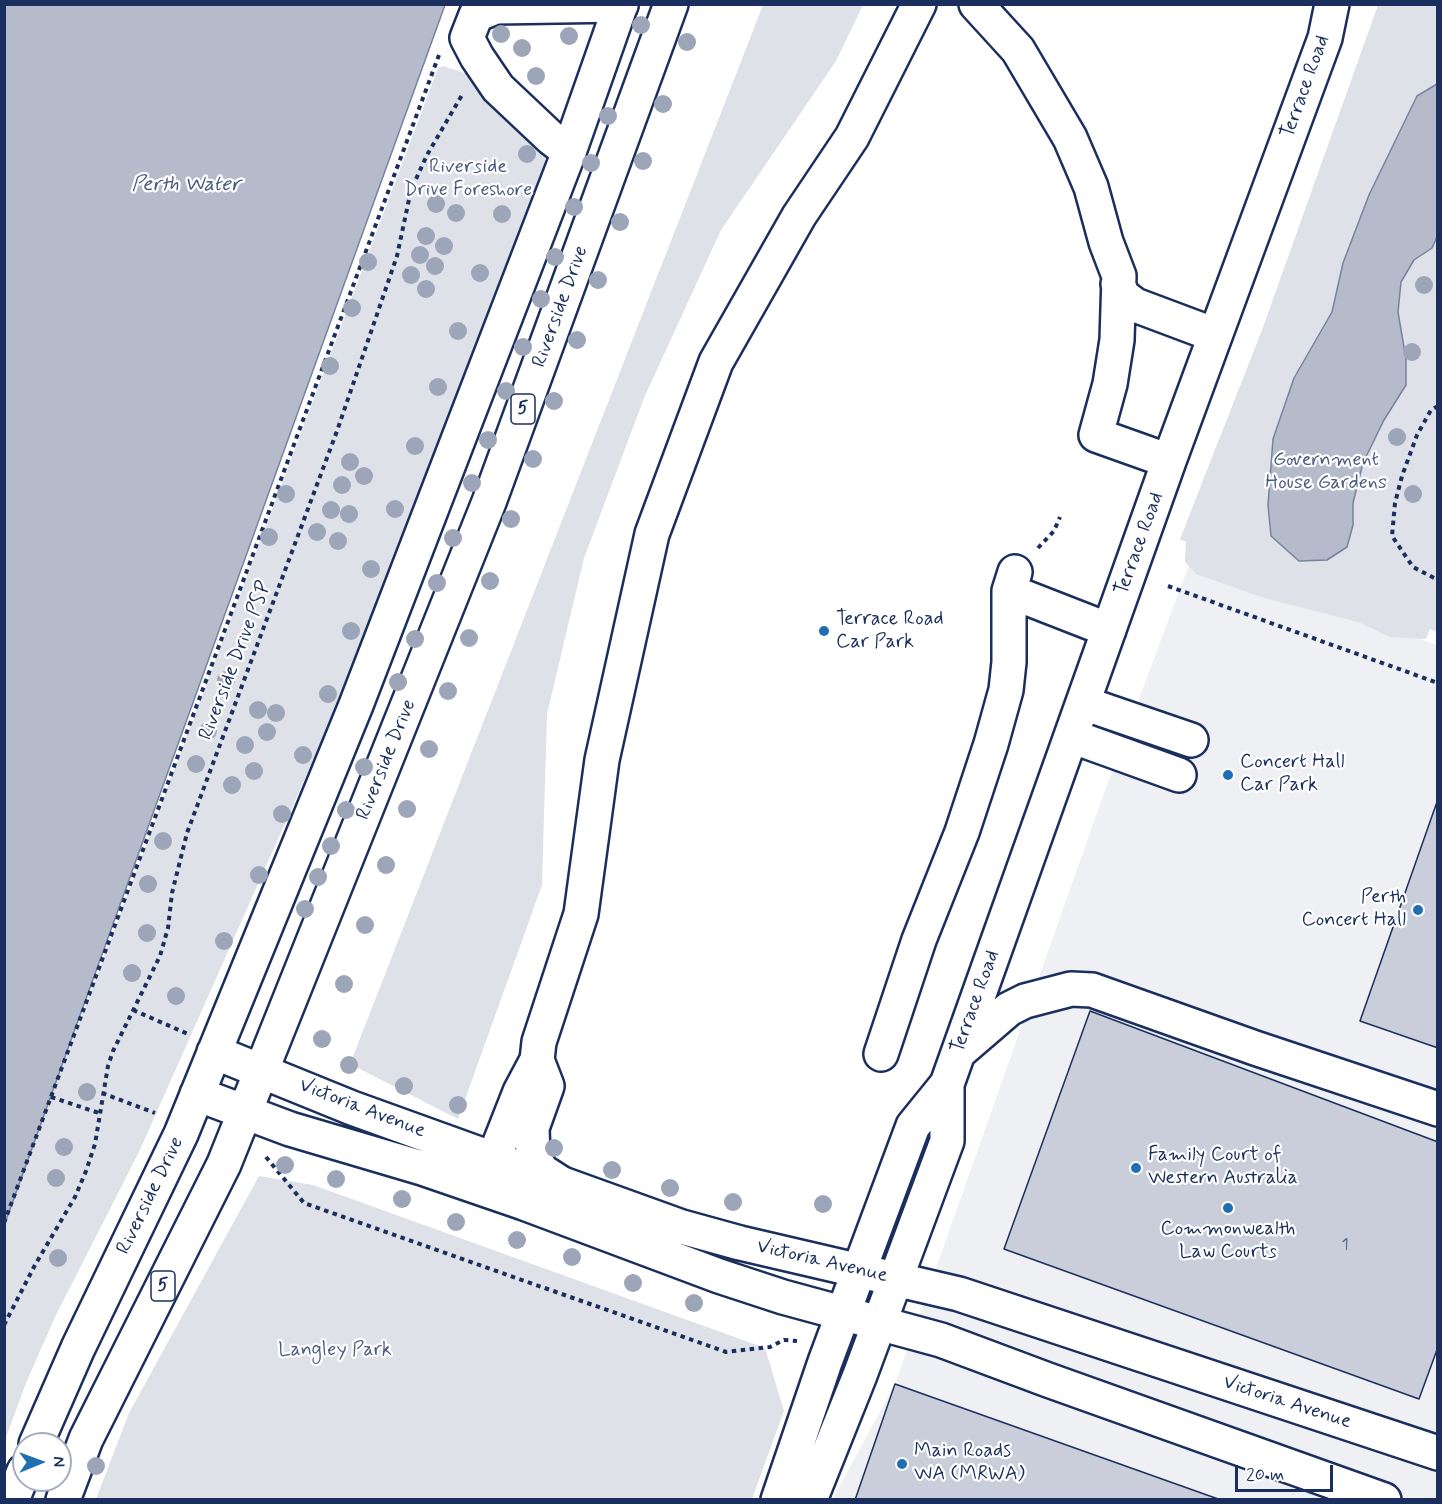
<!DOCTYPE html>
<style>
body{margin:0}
#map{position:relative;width:1442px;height:1504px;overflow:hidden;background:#fff;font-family:Mynerve,sans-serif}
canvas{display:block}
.frame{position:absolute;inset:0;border:6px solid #1b2f5e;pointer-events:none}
.north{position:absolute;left:12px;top:1432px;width:60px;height:60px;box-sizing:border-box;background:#fff;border:2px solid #a4acbf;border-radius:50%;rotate:89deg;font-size:16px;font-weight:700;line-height:24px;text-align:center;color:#1b2f5e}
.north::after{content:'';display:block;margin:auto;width:21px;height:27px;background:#1f6fb2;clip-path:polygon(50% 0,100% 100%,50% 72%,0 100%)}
.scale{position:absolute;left:1235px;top:1465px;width:98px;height:27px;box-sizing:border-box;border:3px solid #1b2f5e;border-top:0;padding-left:8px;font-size:18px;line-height:21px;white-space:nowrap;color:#1b2f5e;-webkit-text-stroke:4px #fff;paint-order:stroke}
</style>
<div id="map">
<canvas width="1442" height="1504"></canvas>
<div class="frame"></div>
<div class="north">N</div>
<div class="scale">20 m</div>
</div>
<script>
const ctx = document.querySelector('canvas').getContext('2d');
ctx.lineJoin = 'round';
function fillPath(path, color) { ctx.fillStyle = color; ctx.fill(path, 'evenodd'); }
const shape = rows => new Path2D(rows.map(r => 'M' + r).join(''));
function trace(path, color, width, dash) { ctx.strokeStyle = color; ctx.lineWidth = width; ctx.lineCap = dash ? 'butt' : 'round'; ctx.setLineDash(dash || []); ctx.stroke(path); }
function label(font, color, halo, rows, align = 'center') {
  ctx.font = font + ' Mynerve,sans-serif'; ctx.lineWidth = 4.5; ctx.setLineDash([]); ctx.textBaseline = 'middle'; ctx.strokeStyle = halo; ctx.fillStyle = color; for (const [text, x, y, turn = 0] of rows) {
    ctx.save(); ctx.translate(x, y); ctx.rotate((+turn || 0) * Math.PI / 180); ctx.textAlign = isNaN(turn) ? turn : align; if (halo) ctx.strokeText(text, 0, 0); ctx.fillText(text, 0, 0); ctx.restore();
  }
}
const built = shape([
 [1193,554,1437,645,1437,1499,832,1500,895,1384,1104,793]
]);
const green = shape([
 [763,5,863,5,836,61,721,230,644,398,584,558,547,714,542,885,458,1119,350,1064],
 [1378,5,1437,5,1437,632,1430,629,1426,639,1390,637,1358,622,1264,598,1196,574,1185,562,1186,542,1180,539,1262,330],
 [443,66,468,74,543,150,546,162,354,668,139,1152,55,1317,26,1383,5,1440,4,1223,438,68],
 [259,1176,313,1185,765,1348,784,1411,752,1499,96,1499,129,1413]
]);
const water = shape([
 [5,4,445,5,5,1223,4,5,5,4],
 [1437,84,1437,237,1432,248,1414,260,1401,282,1398,312,1406,359,1406,385,1384,420,1363,463,1353,503,1353,525,1347,547,1327,560,1299,561,1271,536,1268,505,1273,439,1294,378,1332,312,1343,263,1369,195,1417,96,1437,84]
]);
const building = shape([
 [1438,799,1438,1048,1360,1021,1438,799],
 [1090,1011,1438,1142,1438,1347,1419,1399,1004,1249,1090,1011],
 [895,1384,1221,1500,855,1500,895,1384]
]);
const path = shape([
 [1438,406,1431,410,1417,435,1402,476,1395,503,1392,536,1413,567,1438,580],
 [1038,548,1054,531,1060,517],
 [1168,586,1438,683],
 [133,1010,188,1034],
 [102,1093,155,1113],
 [51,1097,99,1113],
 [266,1157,304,1203,726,1352,770,1347,784,1340,797,1341],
 [4,1223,439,55],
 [4,1325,35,1265,75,1197,86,1171,95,1144,108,1066,113,1051,160,956,168,928,172,893,187,833,337,431,397,256,411,190,427,155,462,95]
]);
const minor = shape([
 [976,4,1018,50,1070,138,1091,187,1106,242,1119,276,1117,340,1110,384,1096,435,1169,461],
 [569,152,551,138,498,88,477,57,467,38,476,15,496,7,621,5],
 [1118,284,1123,296,1135,305,1215,335],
 [1009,591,1109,630],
 [1083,703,1191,740],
 [1071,736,1179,775],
 [959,1052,1009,1009,1025,1001,1071,989,1092,990,1255,1048,1438,1109],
 [881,1054,919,940,962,832,991,744,1006,690,1009,662,1009,591,1015,572],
 [494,1158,520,1092,537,1060],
 [559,1182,542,1171,533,1157,532,1128,547,1086,537,1060,539,1042,581,914,602,760,652,534,716,362,799,216,852,137,919,4],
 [778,1500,825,1362,913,1126,947,1084,1169,461,1325,38,1332,4],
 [810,1500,860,1375,947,1141,947,1084]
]);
const major = shape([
 [214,1052,352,1108,682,1227,740,1243,959,1294,1438,1453],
 [197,1094,290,1129,422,1168,524,1203,719,1276,783,1297,941,1340,1048,1380,1384,1500],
 [36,1444,78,1348,181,1134,356,705,569,152,621,4],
 [12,1500,24,1471],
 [63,1500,86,1439,224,1164,489,502,671,4]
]);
const trees = [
 [641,25],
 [501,34],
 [569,36],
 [687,42],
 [522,48],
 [536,76],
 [663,104],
 [608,116],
 [527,154],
 [643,161],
 [591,163],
 [436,204],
 [574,207],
 [456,213],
 [502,214],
 [620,222],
 [426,236],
 [444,246],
 [420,255],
 [555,257],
 [368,262],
 [435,266],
 [480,273],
 [411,275],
 [598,280],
 [1424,285],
 [426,289],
 [541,299],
 [352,308],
 [458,331],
 [577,340],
 [523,347],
 [1412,352],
 [330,366],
 [438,387],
 [506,391],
 [554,401],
 [1397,437],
 [488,440],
 [415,446],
 [533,459],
 [350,462],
 [364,476],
 [472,483],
 [342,485],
 [286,494],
 [1413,494],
 [395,509],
 [331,510],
 [349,514],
 [511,519],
 [317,532],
 [269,537],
 [453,538],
 [338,541],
 [371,569],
 [490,581],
 [437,583],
 [351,631],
 [469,638],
 [415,639],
 [226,680],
 [398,682],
 [448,691],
 [328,694],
 [258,710],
 [276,713],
 [208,731],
 [267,732],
 [245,745],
 [429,749],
 [303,755],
 [196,764],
 [364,767],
 [254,771],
 [232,785],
 [407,809],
 [346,810],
 [282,814],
 [163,841],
 [331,846],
 [386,865],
 [259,875],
 [318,877],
 [148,884],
 [305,909],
 [365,925],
 [147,933],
 [224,941],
 [132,973],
 [344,984],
 [176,996],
 [322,1039],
 [349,1065],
 [404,1086],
 [87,1092],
 [458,1105],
 [64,1147],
 [554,1148],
 [285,1165],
 [612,1170],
 [56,1178],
 [336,1179],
 [670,1188],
 [402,1199],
 [733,1202],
 [823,1204],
 [456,1222],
 [517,1240],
 [572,1257],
 [58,1258],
 [633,1283],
 [694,1303],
 [96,1466]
];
const markers = [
 [824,631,6,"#1f6fb2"],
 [1228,775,6,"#1f6fb2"],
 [1418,910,6,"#1f6fb2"],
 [1136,1168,6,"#1f6fb2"],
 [1228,1208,6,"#1f6fb2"],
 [902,1464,6,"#1f6fb2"]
];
const numberNames = [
 ["1",1345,1246]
];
const shields = [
 [523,409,24],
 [163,1286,24]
];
const shieldNames = [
 ["5",523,409],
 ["5",163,1286]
];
const streetNames = [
 ["Terrace Road",1306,87,-70],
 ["Riverside Drive",561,307,-70],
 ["Terrace Road",1140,544,-70],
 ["Riverside Drive PSP",236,661,-69],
 ["Riverside Drive",387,760,-68],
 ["Terrace Road",976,1002,-70],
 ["Victoria Avenue",362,1109,21],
 ["Riverside Drive",151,1196,-64],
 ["Victoria Avenue",822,1262,13],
 ["Victoria Avenue",1287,1403,18]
];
const parkNames = [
 ["Riverside",468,168],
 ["Drive Foreshore",468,191],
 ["Government",1326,461],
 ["House Gardens",1326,484],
 ["Langley Park",335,1351]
];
const poiNames = [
 ["Terrace Road",836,620],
 ["Car Park",836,643],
 ["Concert Hall",1240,763],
 ["Car Park",1240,786],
 ["Perth",1406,898,"right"],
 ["Concert Hall",1406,921,"right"],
 ["Family Court of",1148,1156],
 ["Western Australia",1148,1179],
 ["Commonwealth",1228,1230,"center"],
 ["Law Courts",1228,1253,"center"],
 ["Main Roads",914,1452],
 ["WA (MRWA)",914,1475]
];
const waterNames = [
 ["Perth Water",186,186]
];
fillPath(built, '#eff0f4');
fillPath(green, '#dee1e7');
fillPath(water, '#b5bbca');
trace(water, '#77839f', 1.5);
fillPath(building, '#caceda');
trace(building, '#1b2f5e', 1.5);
trace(minor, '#1b2f5e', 38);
trace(major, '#1b2f5e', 38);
trace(path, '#1b2f5e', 4, [4.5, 4.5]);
trace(minor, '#fff', 33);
trace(major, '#fff', 33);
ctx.fillStyle = '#9da5b9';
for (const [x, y] of trees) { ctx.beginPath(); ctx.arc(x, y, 9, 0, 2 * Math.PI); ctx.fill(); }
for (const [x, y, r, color] of markers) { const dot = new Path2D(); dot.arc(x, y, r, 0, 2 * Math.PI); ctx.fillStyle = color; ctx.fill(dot); trace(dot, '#fff', 2); }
label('16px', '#47577d', null, numberNames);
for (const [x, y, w] of shields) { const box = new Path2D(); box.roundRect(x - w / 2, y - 15, w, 30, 4.5); ctx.fillStyle = '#fff'; ctx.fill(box); trace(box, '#1b2f5e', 1.5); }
label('bold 18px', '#1b2f5e', null, shieldNames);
label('20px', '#1b2f5e', '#fff', streetNames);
label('20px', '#4c5c80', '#fff', parkNames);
label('20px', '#1b2f5e', '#fff', poiNames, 'left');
label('italic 21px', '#49597e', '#fff', waterNames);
</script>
